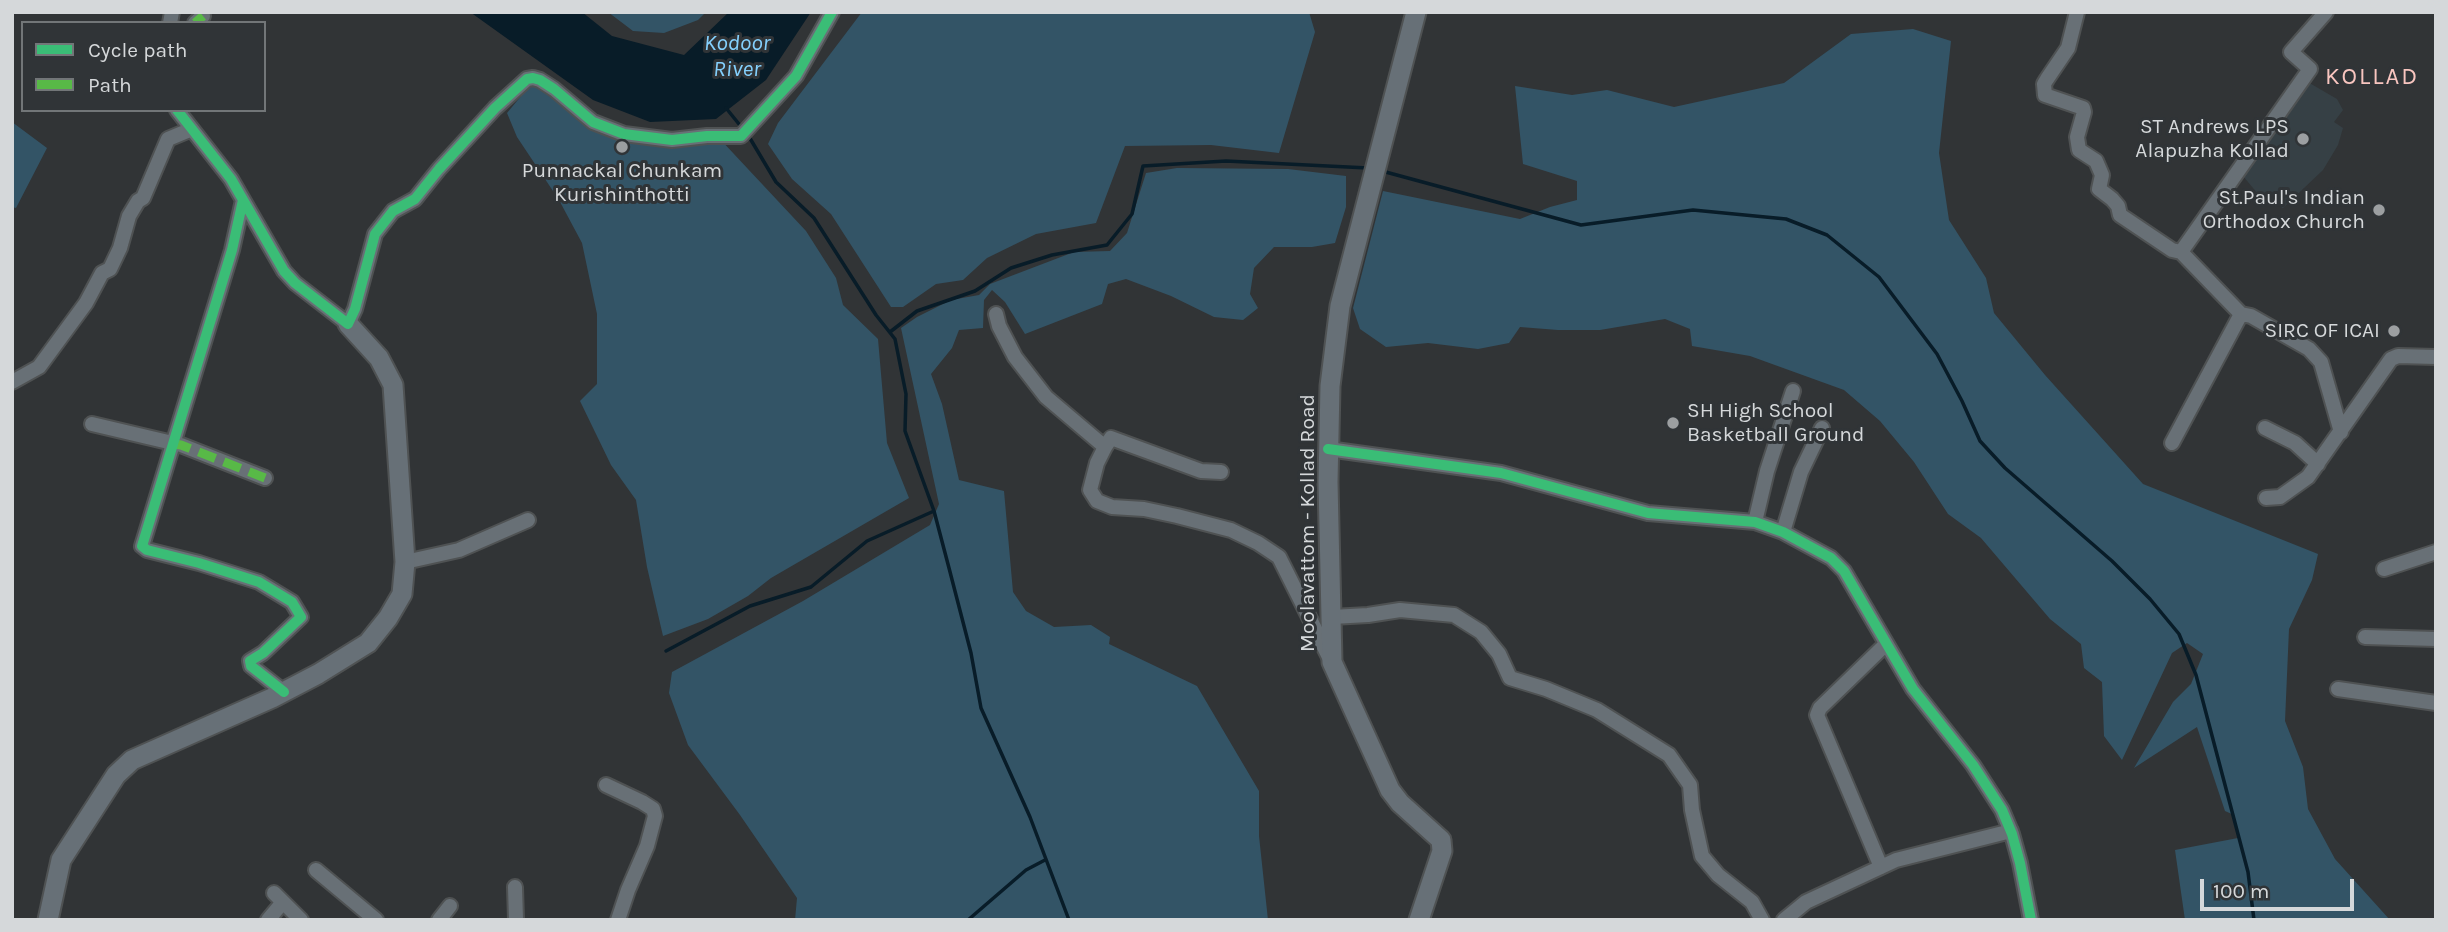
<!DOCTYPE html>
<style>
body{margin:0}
#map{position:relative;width:2448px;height:932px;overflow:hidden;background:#313436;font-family:Karla,sans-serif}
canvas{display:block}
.frame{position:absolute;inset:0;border:14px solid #d5d8da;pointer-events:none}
.legend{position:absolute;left:21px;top:21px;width:245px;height:91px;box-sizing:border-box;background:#303437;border:2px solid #727678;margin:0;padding:9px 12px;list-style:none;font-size:21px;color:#d5d8da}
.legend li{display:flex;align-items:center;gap:14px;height:35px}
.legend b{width:35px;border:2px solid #727678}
.scale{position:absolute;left:2200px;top:879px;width:154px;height:32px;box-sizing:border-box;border:4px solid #d5d8da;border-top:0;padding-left:9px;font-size:21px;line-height:24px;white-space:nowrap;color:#d5d8da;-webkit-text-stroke:5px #303437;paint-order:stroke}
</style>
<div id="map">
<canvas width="2448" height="932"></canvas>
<div class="frame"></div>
<ul class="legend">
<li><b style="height:9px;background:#3abd76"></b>Cycle path</li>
<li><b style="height:9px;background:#58b947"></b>Path</li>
</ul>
<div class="scale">100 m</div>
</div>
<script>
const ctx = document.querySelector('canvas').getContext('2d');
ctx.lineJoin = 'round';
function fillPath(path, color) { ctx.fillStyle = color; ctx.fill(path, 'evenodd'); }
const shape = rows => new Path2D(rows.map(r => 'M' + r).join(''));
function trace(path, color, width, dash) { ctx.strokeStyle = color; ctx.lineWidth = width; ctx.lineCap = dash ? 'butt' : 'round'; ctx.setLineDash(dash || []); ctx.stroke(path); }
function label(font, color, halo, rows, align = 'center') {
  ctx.font = font + ' Karla,sans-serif'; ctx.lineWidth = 6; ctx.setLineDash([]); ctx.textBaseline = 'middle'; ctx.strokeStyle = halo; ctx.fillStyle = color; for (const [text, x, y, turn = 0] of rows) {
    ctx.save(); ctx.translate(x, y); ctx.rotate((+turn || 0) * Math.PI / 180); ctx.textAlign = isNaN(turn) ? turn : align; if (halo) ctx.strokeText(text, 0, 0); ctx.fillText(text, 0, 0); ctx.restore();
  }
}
const built = shape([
 [2306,81,2337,99,2343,110,2334,122,2343,128,2338,145,2323,170,2283,208,2258,194,2243,176,2270,132]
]);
const green = shape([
 [608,12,706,12,698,20,664,33,633,31],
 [862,12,1309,12,1315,32,1279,153,1211,145,1125,146,1096,223,1036,234,987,258,963,280,936,284,903,307,891,307,831,214,792,179,768,144,778,123],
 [1913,29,1951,41,1939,153,1949,220,1986,278,1994,313,2045,375,2143,484,2318,554,2312,580,2289,629,2285,721,2303,767,2308,809,2335,859,2390,920,2185,920,2175,850,2238,838,2234,815,2225,811,2197,727,2134,768,2173,702,2191,684,2203,654,2187,643,2172,653,2122,760,2104,736,2102,682,2084,668,2081,644,2050,619,1981,538,1948,514,1914,462,1880,421,1844,390,1750,356,1692,346,1690,329,1665,319,1600,330,1558,330,1520,327,1509,343,1478,349,1428,343,1386,347,1360,329,1353,308,1383,191,1520,219,1550,207,1577,200,1577,181,1523,164,1515,86,1572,95,1607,90,1674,107,1784,83,1851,34],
 [531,84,544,86,609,134,719,138,806,231,836,278,843,305,878,339,887,443,909,498,771,578,748,596,708,619,663,636,647,567,636,500,611,465,580,401,597,384,597,314,582,243,559,200,517,137,507,113],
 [12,122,47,148,16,208,12,207],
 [1177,168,1288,169,1346,176,1346,207,1335,243,1312,247,1274,247,1254,268,1250,294,1258,308,1243,320,1214,317,1171,296,1126,279,1108,284,1102,304,1025,334,1005,302,992,290,984,300,983,328,959,330,952,348,931,374,942,404,959,480,1004,491,1013,592,1026,611,1054,627,1091,625,1110,637,1109,644,1197,686,1259,791,1259,836,1268,920,795,920,797,898,740,815,688,745,669,693,672,672,803,601,930,525,939,504,901,328,917,317,951,300,979,295,990,284,1074,252,1110,251,1127,233,1146,173]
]);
const water = shape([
 [470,12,582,12,612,36,684,55,729,12,811,12,766,80,716,119,650,122,593,100]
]);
const stream = shape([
 [726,108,743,129],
 [748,135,776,182,814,218,876,315,895,339,906,394,905,431,934,511,949,568,971,653,981,708,1030,817,1069,920],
 [1382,171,1581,225,1693,210,1786,219,1827,235,1879,277,1937,354,1962,401,1980,441,2005,468,2112,561,2150,599,2179,634,2196,675,2248,872,2254,920],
 [890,332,917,311,975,291,1011,268,1052,255,1107,245,1132,214,1143,166,1226,161,1368,168],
 [666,651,750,606,811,587,867,541,934,511],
 [968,920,1026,870,1045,860]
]);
const minor = shape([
 [2077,12,2068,48,2047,79,2044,84,2045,95,2083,108,2084,112,2077,137,2079,150,2096,161,2102,175,2099,189,2112,199,2118,206,2120,215,2172,250,2181,252,2310,69,2291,52,2326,12],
 [170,23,172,12],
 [195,23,203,16],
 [177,110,231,179,284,271,295,283,348,324,355,309,375,234,393,211,415,199,439,169,495,108,527,79,533,78,540,80,554,89,593,122,624,134,672,140,707,136,741,136,796,76,832,12],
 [243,200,232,250,142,546,147,550,199,563,259,582,292,602,301,617,263,653,250,661,251,666,284,692],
 [2181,252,2241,314,2251,316,2309,349,2321,362,2341,432],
 [996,314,999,326,1015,357,1046,397,1105,447,1097,463,1090,490,1097,501,1112,507,1144,509,1177,516,1231,530,1258,543,1279,557,1330,659],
 [12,382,39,367,86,303,102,273,110,269,120,248,129,216,138,201,143,198,168,139,192,129],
 [92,424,181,445,265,478],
 [2265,428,2295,443,2318,464],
 [2172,443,2241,314],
 [1105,447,1111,438,1201,471,1221,472],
 [1328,449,1501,473,1648,513,1755,522,1783,532,1831,558,1844,571,1913,689,1973,765,2002,810,2012,834,2020,863,2031,920],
 [2266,498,2280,497,2308,477,2391,359,2398,356,2436,357],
 [1755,522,1767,471,1793,391],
 [1783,532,1801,472,1822,428],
 [405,562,459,550,528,520],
 [2384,569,2436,552],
 [1332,617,1368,615,1400,610,1454,615,1481,632,1499,654,1510,678,1546,689,1597,710,1669,755,1690,785,1692,810,1702,856,1718,875,1752,902,1762,920],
 [2365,637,2436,639],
 [2338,689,2436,703],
 [606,785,642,802,653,809,655,816,647,846,628,890,618,920],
 [1881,867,1817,715,1820,708,1885,645],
 [316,870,376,920],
 [515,887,516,920],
 [274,893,301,920],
 [268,920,283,902],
 [439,920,450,906],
 [1784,920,1806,902,1896,860,2011,831]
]);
const major = shape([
 [1416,12,1340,306,1330,386,1328,482,1332,662,1390,790,1400,803,1441,840,1442,851,1419,920],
 [48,920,61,860,116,775,132,760,272,698,318,674,368,643,388,618,402,594,405,562,393,385,379,358,348,324]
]);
const quiet = shape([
 [195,23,203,16],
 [173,444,181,445,265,478]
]);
const cycleway = shape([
 [177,110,231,179,284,271,295,283,348,324,355,309,375,234,393,211,415,199,439,169,495,108,527,79,533,78,540,80,554,89,593,122,624,134,672,140,707,136,741,136,796,76,832,12],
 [243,200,232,250,142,546,147,550,199,563,259,582,292,602,301,617,263,653,250,661,251,666,284,692],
 [1328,449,1501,473,1648,513,1755,522,1783,532,1831,558,1844,571,1913,689,1973,765,2002,810,2012,834,2020,863,2031,920]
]);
const markers = [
 [2303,139,7,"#9c9fa1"],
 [622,147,7,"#9c9fa1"],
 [2379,210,7,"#9c9fa1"],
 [2394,331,7,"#9c9fa1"],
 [1673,423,7,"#9c9fa1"]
];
const poiNames = [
 ["ST Andrews LPS",2289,127],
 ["Alapuzha Kollad",2289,151],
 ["Punnackal Chunkam",622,171,"center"],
 ["Kurishinthotti",622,195,"center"],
 ["St.Paul's Indian",2365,198],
 ["Orthodox Church",2365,222],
 ["SIRC OF ICAI",2380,331],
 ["SH High School",1687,411,"left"],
 ["Basketball Ground",1687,435,"left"]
];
const streetNames = [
 ["Moolavattom - Kollad Road",1308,523,-90]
];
const waterNames = [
 ["Kodoor",737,43],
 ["River",737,69]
];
const quarterNames = [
 ["KOLLAD",2372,77]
];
fillPath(built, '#364045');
fillPath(green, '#335466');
fillPath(water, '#081c28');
trace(stream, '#081c28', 3.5);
trace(minor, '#4f5253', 18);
trace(major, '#4f5253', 23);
trace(minor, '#687076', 14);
trace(major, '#677077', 19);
trace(quiet, '#58b947', 9, [18, 9]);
trace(cycleway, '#3abd76', 10);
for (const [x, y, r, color] of markers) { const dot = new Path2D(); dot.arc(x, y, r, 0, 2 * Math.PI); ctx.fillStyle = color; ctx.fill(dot); trace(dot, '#303437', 2.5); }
label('21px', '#d5d8da', '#303437', poiNames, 'right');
label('21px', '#d5d8da', '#303437', streetNames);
label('italic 23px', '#84d0fd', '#303437', waterNames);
ctx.letterSpacing = '2px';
label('24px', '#f8c5bf', '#303437', quarterNames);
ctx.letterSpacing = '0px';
</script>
